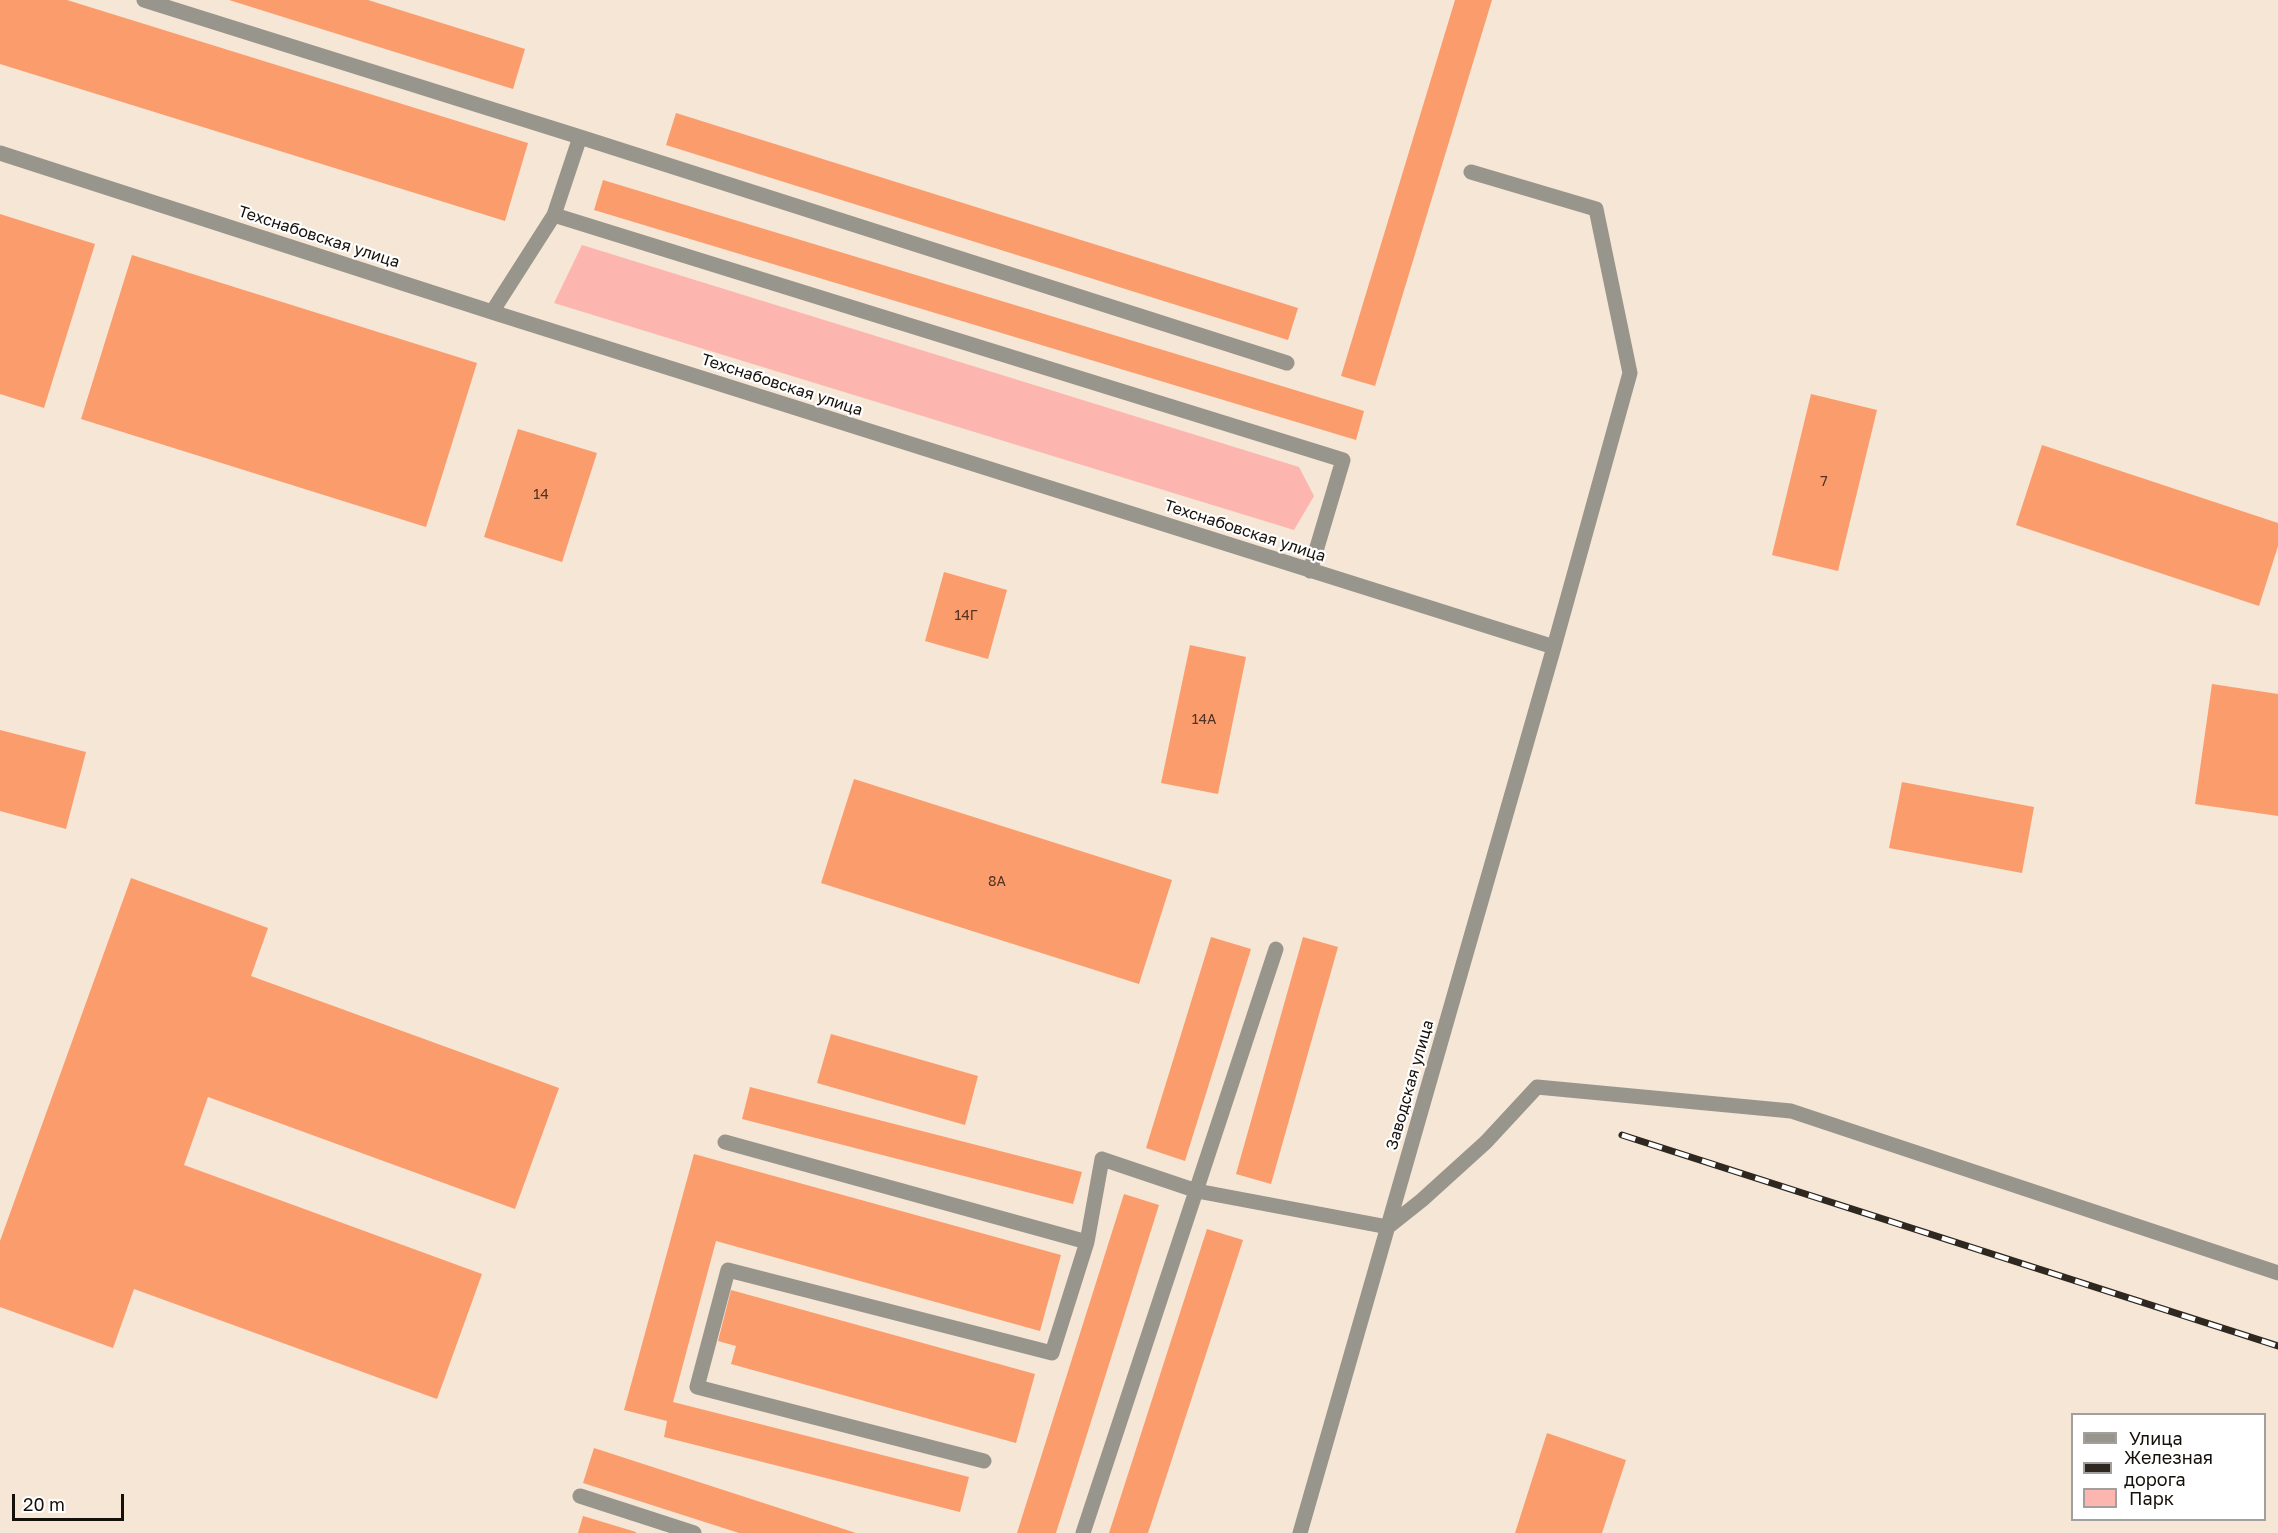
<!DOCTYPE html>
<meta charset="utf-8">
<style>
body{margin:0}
#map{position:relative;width:2278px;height:1533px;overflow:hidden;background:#f6e6d5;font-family:"Golos Text",sans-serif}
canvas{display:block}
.legend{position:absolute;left:2071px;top:1413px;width:195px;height:108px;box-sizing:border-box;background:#fff;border:2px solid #a29f9d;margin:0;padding:8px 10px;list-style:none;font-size:18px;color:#16100a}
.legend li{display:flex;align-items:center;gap:12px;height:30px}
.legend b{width:30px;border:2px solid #a29f9d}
.scale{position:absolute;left:12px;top:1494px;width:112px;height:27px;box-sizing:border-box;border:3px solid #16100a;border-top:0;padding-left:8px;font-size:18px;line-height:21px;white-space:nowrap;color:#16100a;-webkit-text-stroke:4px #fff;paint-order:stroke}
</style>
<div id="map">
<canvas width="2278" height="1533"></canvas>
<ul class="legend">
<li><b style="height:8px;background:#98958c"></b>Улица</li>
<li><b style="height:8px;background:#2f2821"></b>Железная дорога</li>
<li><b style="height:16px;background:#fcb5af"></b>Парк</li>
</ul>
<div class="scale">20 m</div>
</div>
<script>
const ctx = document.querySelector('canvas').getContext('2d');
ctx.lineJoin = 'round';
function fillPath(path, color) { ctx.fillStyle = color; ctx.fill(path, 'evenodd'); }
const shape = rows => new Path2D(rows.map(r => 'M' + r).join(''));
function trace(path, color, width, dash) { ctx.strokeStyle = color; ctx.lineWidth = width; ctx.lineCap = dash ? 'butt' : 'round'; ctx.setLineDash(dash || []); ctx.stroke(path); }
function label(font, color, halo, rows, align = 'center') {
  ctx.font = font + ' "Golos Text",sans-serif'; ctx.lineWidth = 4.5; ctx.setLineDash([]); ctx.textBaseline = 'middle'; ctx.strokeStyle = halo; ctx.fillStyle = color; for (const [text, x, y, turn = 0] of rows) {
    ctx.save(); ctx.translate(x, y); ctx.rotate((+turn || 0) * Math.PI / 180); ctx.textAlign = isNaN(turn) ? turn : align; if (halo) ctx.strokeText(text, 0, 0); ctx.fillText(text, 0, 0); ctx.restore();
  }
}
const green = shape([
 [582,245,1299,467,1314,496,1294,530,554,303]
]);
const building = shape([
 [0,0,67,0,528,143,505,221,0,64],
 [229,0,368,0,525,49,513,89],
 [1455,0,1492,0,1375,386,1341,376],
 [676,113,1298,308,1288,340,666,145],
 [603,180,1364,411,1356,440,594,210],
 [0,214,95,244,44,408,0,394],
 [132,255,477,363,426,527,81,419],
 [1811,394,1877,410,1838,571,1772,555],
 [518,429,597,453,562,562,484,537],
 [2042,445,2278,523,2278,546,2259,606,2016,525],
 [944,572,1007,590,988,659,925,641],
 [1190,645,1246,657,1218,794,1161,783],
 [2212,684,2278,694,2278,816,2195,804],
 [0,730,86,752,66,829,0,811],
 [854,779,1172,880,1139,984,821,883],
 [1902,782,2034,807,2022,873,1889,848],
 [131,878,268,928,251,976,559,1088,515,1209,208,1097,184,1165,482,1274,437,1399,134,1289,113,1348,0,1307,0,1241],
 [1211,937,1251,949,1185,1161,1146,1148],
 [1303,937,1338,947,1271,1184,1236,1174],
 [831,1034,978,1076,965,1125,817,1083],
 [750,1087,1082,1172,1073,1204,742,1119],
 [694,1154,1061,1255,1040,1331,716,1241,673,1402,969,1477,960,1512,664,1437,667,1421,624,1410],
 [1124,1194,1159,1205,1056,1533,1017,1533],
 [1207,1229,1243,1240,1148,1533,1109,1533],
 [731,1290,1035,1374,1016,1443,731,1364,736,1346,718,1341],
 [1547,1433,1626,1460,1602,1533,1515,1533],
 [594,1448,856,1533,739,1533,583,1483],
 [583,1516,636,1532,636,1533,578,1533]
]);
const minor = shape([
 [144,0,580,137,554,215,492,312],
 [580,137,1287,363],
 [0,153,492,312,1554,647],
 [554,215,1343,460,1310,571],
 [725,1142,1087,1242,1102,1159,1197,1191,1388,1227,1422,1200,1486,1142,1537,1087,1791,1111,2278,1273],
 [984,1461,697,1387,728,1270,1052,1353,1087,1242],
 [580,1496,694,1533],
 [1083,1533,1276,949],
 [1300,1533,1554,647,1630,373,1596,209,1471,172]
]);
const rail = shape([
 [1622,1135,2278,1346]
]);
const numberNames = [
 ["7",1824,482],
 ["14",541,495],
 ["14Г",966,616],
 ["14А",1204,720],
 ["8А",997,882]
];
const streetNames = [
 ["Техснабовская улица",319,237,18],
 ["Техснабовская улица",782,385,18],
 ["Техснабовская улица",1245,531,18],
 ["Заводская улица",1410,1085,-74]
];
fillPath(green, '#fcb5af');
fillPath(building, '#fb9c6d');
trace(minor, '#98958c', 15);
trace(rail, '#2f2821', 7);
trace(rail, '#fff', 4.5, [14]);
label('14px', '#4f3323', null, numberNames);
label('16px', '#16100a', '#fff', streetNames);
</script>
